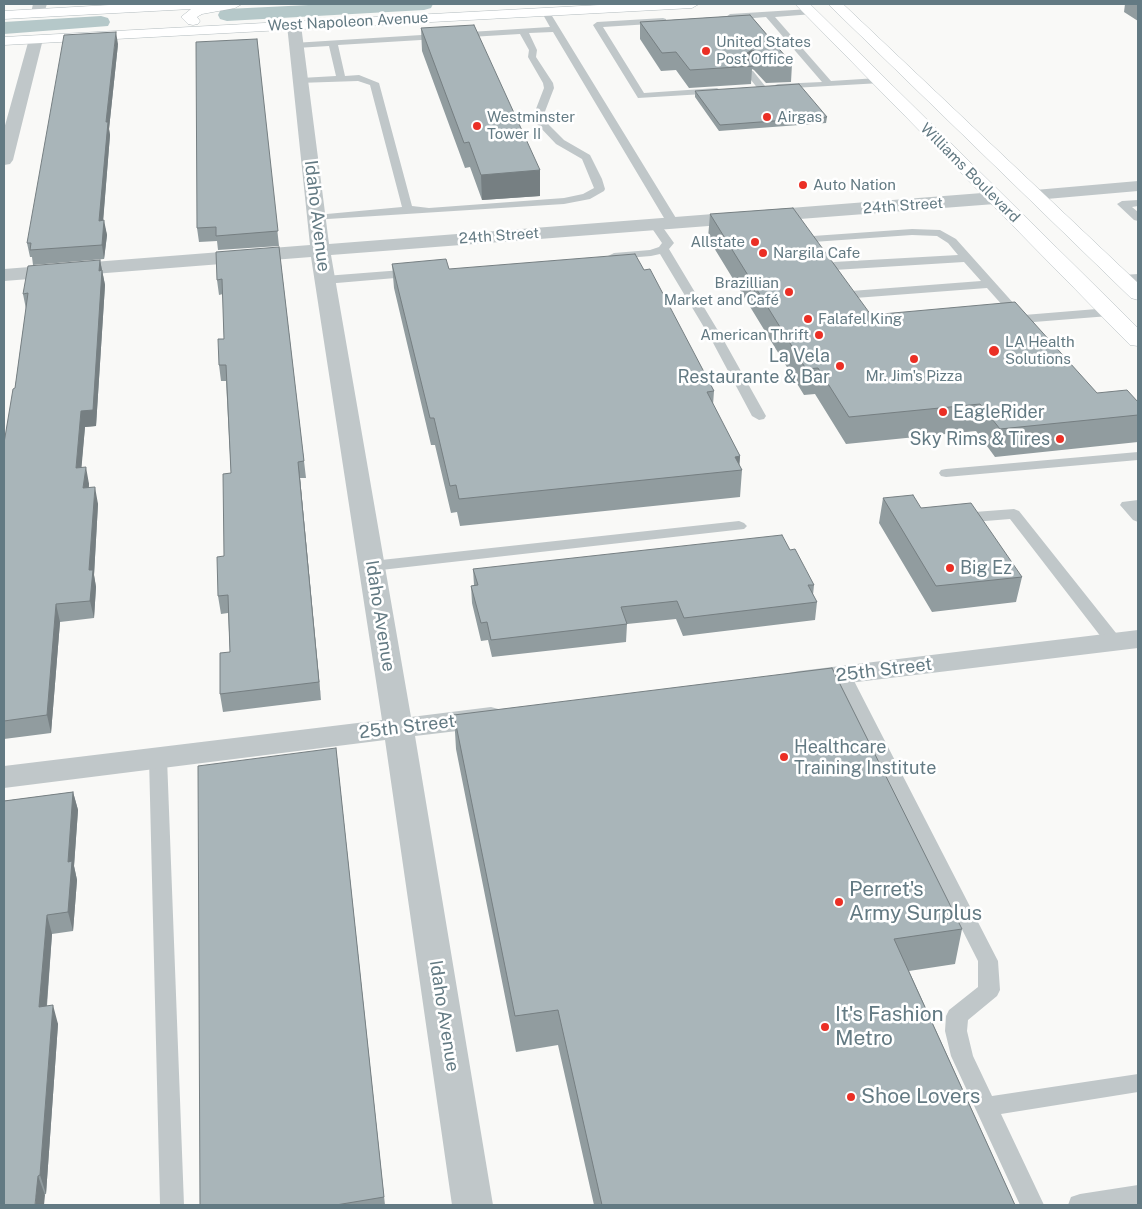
<!DOCTYPE html>
<meta charset="utf-8">
<style>
body{margin:0}
#map{position:relative;width:1142px;height:1209px;overflow:hidden;background:#f9f9f7;font-family:"Public Sans",sans-serif}
canvas{display:block}
.frame{position:absolute;inset:0;border:5px solid #637a83;pointer-events:none}
</style>
<div id="map">
<canvas width="1142" height="1209"></canvas>
<div class="frame"></div>
</div>
<script>
const ctx = document.querySelector('canvas').getContext('2d');
ctx.lineJoin = 'round';
const shape = rows => new Path2D(rows.map(r => 'M' + r).join(''));
function fillPath(path, color) { ctx.fillStyle = color; ctx.fill(path, 'evenodd'); }
function trace(path, color, width, dash) { ctx.strokeStyle = color; ctx.lineWidth = width; ctx.lineCap = dash ? 'butt' : 'round'; ctx.setLineDash(dash || []); ctx.stroke(path); }
function label(font, color, halo, rows, align = 'center') {
  ctx.font = font + ' "Public Sans",sans-serif'; ctx.lineWidth = 5; ctx.setLineDash([]); ctx.textBaseline = 'middle'; ctx.strokeStyle = halo; ctx.fillStyle = color; for (const [text, x, y, turn = 0] of rows) {
    ctx.save(); ctx.translate(x, y); ctx.rotate((+turn || 0) * Math.PI / 180); ctx.textAlign = isNaN(turn) ? turn : align; if (halo) ctx.strokeText(text, 0, 0); ctx.fillText(text, 0, 0); ctx.restore();
  }
}
const canal = shape([
 [329,4,433,4,431,8,424,10,227,21,220,19,218,15,220,11,227,9,329,4],
 [101,16,108,18,110,22,108,26,4,34,4,22,101,16]
]);
const lane = shape([
 [545,8,549,11,679,223,677,225,669,225,667,223,553,32,529,33,537,50,536,57,553,83,554,88,544,114,547,123,564,140,590,155,602,179,605,189,604,191,590,199,564,204,312,220,310,218,316,215,402,207,370,85,358,81,298,83,298,79,301,78,336,76,329,46,296,48,293,47,293,43,550,27,541,11,545,8],
 [520,34,529,50,528,57,543,83,544,88,534,114,537,124,556,144,582,159,594,188,583,194,564,198,429,208,412,206,379,83,359,75,345,76,338,45,520,34],
 [810,9,814,12,813,14,775,17,831,81,878,78,883,81,881,83,775,89,775,85,778,84,822,82,766,17,730,20,726,17,730,14,810,9],
 [663,18,666,19,666,23,603,27,644,93,717,88,722,91,720,93,638,98,593,25,597,22,663,18],
 [750,70,753,71,765,86,765,90,759,90,747,75,745,73,750,70],
 [1138,200,1138,206,1132,207,1138,212,1138,221,1134,220,1117,204,1122,201,1138,200],
 [655,221,659,222,674,243,669,249,723,339,766,416,764,419,759,420,752,416,711,339,660,254,651,256,614,259,608,256,614,253,650,250,659,247,662,243,649,224,655,221],
 [912,229,940,230,956,239,1024,315,1109,308,1115,312,1109,316,1009,324,1003,320,1005,317,1012,316,987,288,855,298,851,297,849,294,851,291,981,281,964,262,834,270,828,266,834,262,958,255,948,243,937,236,912,235,813,242,807,239,813,236,912,229],
 [415,269,419,270,421,273,419,276,325,284,319,280,325,276,415,269],
 [1138,274,1138,282,1123,283,1117,279,1123,275,1138,274],
 [1138,452,1138,460,946,477,941,476,939,473,941,470,946,469,1138,452],
 [1138,500,1138,522,1133,520,1120,505,1122,502,1138,500],
 [1014,509,1019,511,1120,638,1122,642,1120,646,1114,647,1108,646,1010,519,961,523,956,521,953,518,956,515,961,513,1014,509],
 [739,521,744,523,747,526,744,529,372,571,366,569,364,566,366,563,372,561,739,521],
 [842,670,848,671,851,675,998,961,1000,990,997,996,968,1020,967,1031,973,1056,992,1096,1138,1074,1138,1092,1001,1114,1044,1205,1020,1205,951,1056,945,1031,946,1016,949,1010,978,987,978,961,833,675,836,671,842,670],
 [158,752,164,754,167,758,184,1205,160,1205,149,758,152,754,158,752],
 [1138,1185,1138,1205,1068,1205,1071,1197,1080,1194,1138,1185]
]);
const street = shape([
 [33,4,47,4,43,16,33,16,31,13,33,4],
 [294,21,299,22,301,25,329,244,995,192,1001,194,1004,198,1001,202,995,204,331,255,411,717,491,707,502,710,506,717,502,724,491,727,415,736,493,1205,452,1205,385,740,4,788,4,766,382,720,311,257,4,281,4,269,310,245,287,25,289,22,294,21],
 [36,35,41,36,43,39,13,160,10,164,4,165,4,129,29,39,31,36,36,35],
 [1138,181,1138,191,1035,200,1029,199,1026,195,1029,191,1035,190,1138,181],
 [1138,630,1138,648,799,689,789,687,784,680,789,673,799,671,1138,630]
]);
const secondary = shape([
 [127,4,242,4,235,8,202,14,197,17,200,21,198,24,193,25,188,24,181,17,191,9,4,19,4,11,127,4],
 [618,4,699,4,692,8,4,45,4,37,618,4],
 [795,4,810,4,1138,328,1138,346,1130,345,795,4],
 [828,4,843,4,1138,283,1138,300,1131,298,828,4]
]);
const wall = shape([
 [1125,4,1138,4,1138,21,1124,12],
 [750,15,792,64,791,82,766,83,754,70,752,69,751,84,689,88,676,70,661,71,640,39,640,22],
 [421,28,540,170,540,196,482,200,470,167,465,168,422,51],
 [257,39,279,246,218,250,217,241,199,242,197,228],
 [118,44,109,129,110,135,103,220,107,235,104,259,33,265,32,257,30,257,27,243],
 [695,91,827,117,826,123,719,131,695,97],
 [710,214,871,315,1097,393,1138,402,1138,442,995,457,976,431,846,444,815,394,804,395,708,238],
 [279,247,306,478,300,478,321,700,223,712,220,694,230,652,228,613,221,614,218,596,224,556,231,473,226,381,221,381,219,365,224,339,223,294,219,295,217,280],
 [100,260,105,285,96,426,85,427,81,468,89,484,89,487,98,504,94,575,96,587,94,618,60,622,51,733,4,739,4,443,15,388,26,309,23,294],
 [392,264,449,269,644,270,714,391,713,405,740,456,739,466,742,470,740,497,460,526,457,512,451,513,435,445,431,445,394,288],
 [883,498,921,508,1022,577,1016,602,932,612,879,523],
 [790,550,814,585,813,595,817,602,815,620,683,636,676,619,627,624,626,642,492,657,488,640,481,641,472,603,471,586,474,585,473,569],
 [454,715,962,929,955,964,909,971,1015,1205,594,1205,558,1045,516,1052,456,749],
 [336,748,385,1205,200,1205],
 [73,792,78,810,74,866,77,880,73,931,52,934,47,1006,58,1024,46,1194,4,1205,4,801]
]);
const shadedWall = shape([
 [116,32,118,44,109,129,110,135,102,235,99,221,106,122],
 [752,50,751,66,744,55],
 [540,170,540,196,482,200,481,175],
 [104,220,107,235,104,259,102,245],
 [100,260,105,285,96,426,85,427,80,485,76,468,81,411],
 [740,456,739,470,735,457],
 [298,462,300,478,321,700,319,682],
 [86,467,89,484,87,505,83,488],
 [95,487,98,504,94,575,96,587,94,618,90,601,89,570],
 [56,604,60,622,51,733,47,715],
 [73,792,78,810,74,866,77,880,73,931,68,912,68,862],
 [47,915,52,934,45,1026,39,1007],
 [53,1005,58,1024,46,1194,40,1175],
 [38,1176,45,1195,44,1205,35,1205]
]);
const building = shape([
 [750,15,792,64,767,65,756,52,752,50,744,55,753,66,690,70,676,52,662,53,640,22,750,15],
 [474,25,540,170,481,175,469,142,464,143,421,28,474,25],
 [116,32,106,122,108,122,99,221,104,220,102,245,30,250,31,243,27,243,64,35,116,32],
 [257,39,278,231,216,236,216,227,197,228,196,42,257,39],
 [799,84,827,117,720,125,695,91,799,84],
 [793,208,871,315,1015,302,1097,393,1127,390,1138,402,1138,415,1000,429,980,404,849,417,818,368,806,369,710,214,793,208],
 [279,247,304,461,298,462,319,682,220,694,220,653,230,652,228,595,218,596,217,557,224,556,223,474,231,473,226,365,219,365,218,339,224,339,222,279,217,280,216,252,279,247],
 [635,254,644,270,650,269,714,391,707,392,740,456,735,457,742,470,459,499,456,485,450,486,434,418,430,418,392,264,446,259,449,269,635,254],
 [100,260,99,271,102,270,93,410,81,411,76,468,86,467,83,488,95,487,89,570,93,570,90,601,56,604,47,715,4,721,4,443,13,389,15,388,28,293,23,294,28,266,100,260],
 [913,495,921,508,971,503,1022,577,936,586,883,498,913,495],
 [782,535,790,550,795,549,814,585,808,585,817,602,684,618,677,601,621,607,627,624,491,640,487,622,481,623,471,586,478,585,473,569,782,535],
 [832,668,962,929,894,939,1015,1205,602,1205,558,1010,515,1016,454,715,832,668],
 [336,748,384,1197,336,1205,200,1205,198,766,336,748],
 [73,792,68,862,72,861,68,912,47,915,39,1007,53,1005,40,1175,38,1176,35,1205,4,1205,4,801,73,792]
]);
const markers = [
 [706,51,5,"#eb2f25"],
 [767,117,5,"#eb2f25"],
 [477,126,5,"#eb2f25"],
 [803,185,5,"#eb2f25"],
 [755,242,5,"#eb2f25"],
 [763,253,5,"#eb2f25"],
 [789,292,5,"#eb2f25"],
 [808,319,5,"#eb2f25"],
 [819,335,5,"#eb2f25"],
 [994,351,6,"#eb2f25"],
 [914,359,5,"#eb2f25"],
 [840,366,5,"#eb2f25"],
 [943,412,5,"#eb2f25"],
 [1060,439,5,"#eb2f25"],
 [950,568,5,"#eb2f25"],
 [784,757,5,"#eb2f25"],
 [839,902,5,"#eb2f25"],
 [825,1027,5,"#eb2f25"],
 [851,1097,5,"#eb2f25"]
];
const farStreetnames = [
 ["West Napoleon Avenue",348,22,-3],
 ["Williams Boulevard",970,173,45],
 ["24th Street",903,206,-4],
 ["24th Street",499,236,-4]
];
const farPoinames = [
 ["United States",716,42],
 ["Post Office",716,59],
 ["Westminster",487,117],
 ["Tower II",487,134],
 ["Airgas",777,117],
 ["Auto Nation",813,185],
 ["Allstate",745,242,"right"],
 ["Nargila Cafe",773,253],
 ["Brazillian",779,283,"right"],
 ["Market and Café",779,300,"right"],
 ["Falafel King",818,319],
 ["American Thrift",809,335,"right"],
 ["LA Health",1005,342],
 ["Solutions",1005,359],
 ["Mr. Jim's Pizza",914,376,"center"]
];
const streetNames = [
 ["Idaho Avenue",317,216,83],
 ["Idaho Avenue",380,616,81],
 ["25th Street",884,670,-7],
 ["25th Street",407,727,-7],
 ["Idaho Avenue",444,1016,81]
];
const poiNames = [
 ["La Vela",830,356,"right"],
 ["Restaurante & Bar",830,377,"right"],
 ["EagleRider",953,412],
 ["Sky Rims & Tires",1050,439,"right"],
 ["Big Ez",960,568],
 ["Healthcare",794,747],
 ["Training Institute",794,768]
];
const nearPoinames = [
 ["Perret's",849,890],
 ["Army Surplus",849,914],
 ["It's Fashion",835,1015],
 ["Metro",835,1039],
 ["Shoe Lovers",861,1097]
];
fillPath(canal, '#b5c8c9');
trace(secondary, '#b2bbbe', 1);
fillPath(lane, '#c0c7c9');
fillPath(street, '#c0c7c9');
fillPath(secondary, '#fff');
fillPath(wall, '#919c9f');
fillPath(shadedWall, '#767f82');
fillPath(building, '#a9b5b9');
trace(building, '#767f82', 1);
for (const [x, y, r, color] of markers) { const dot = new Path2D(); dot.arc(x, y, r, 0, 2 * Math.PI); ctx.fillStyle = color; ctx.fill(dot); trace(dot, '#fff', 2); }
label('15px', '#637a83', '#fff', farStreetnames);
label('15px', '#637a83', '#fff', farPoinames, 'left');
label('18px', '#637a83', '#fff', streetNames);
label('18px', '#637a83', '#fff', poiNames, 'left');
label('21px', '#637a83', '#fff', nearPoinames, 'left');
</script>
